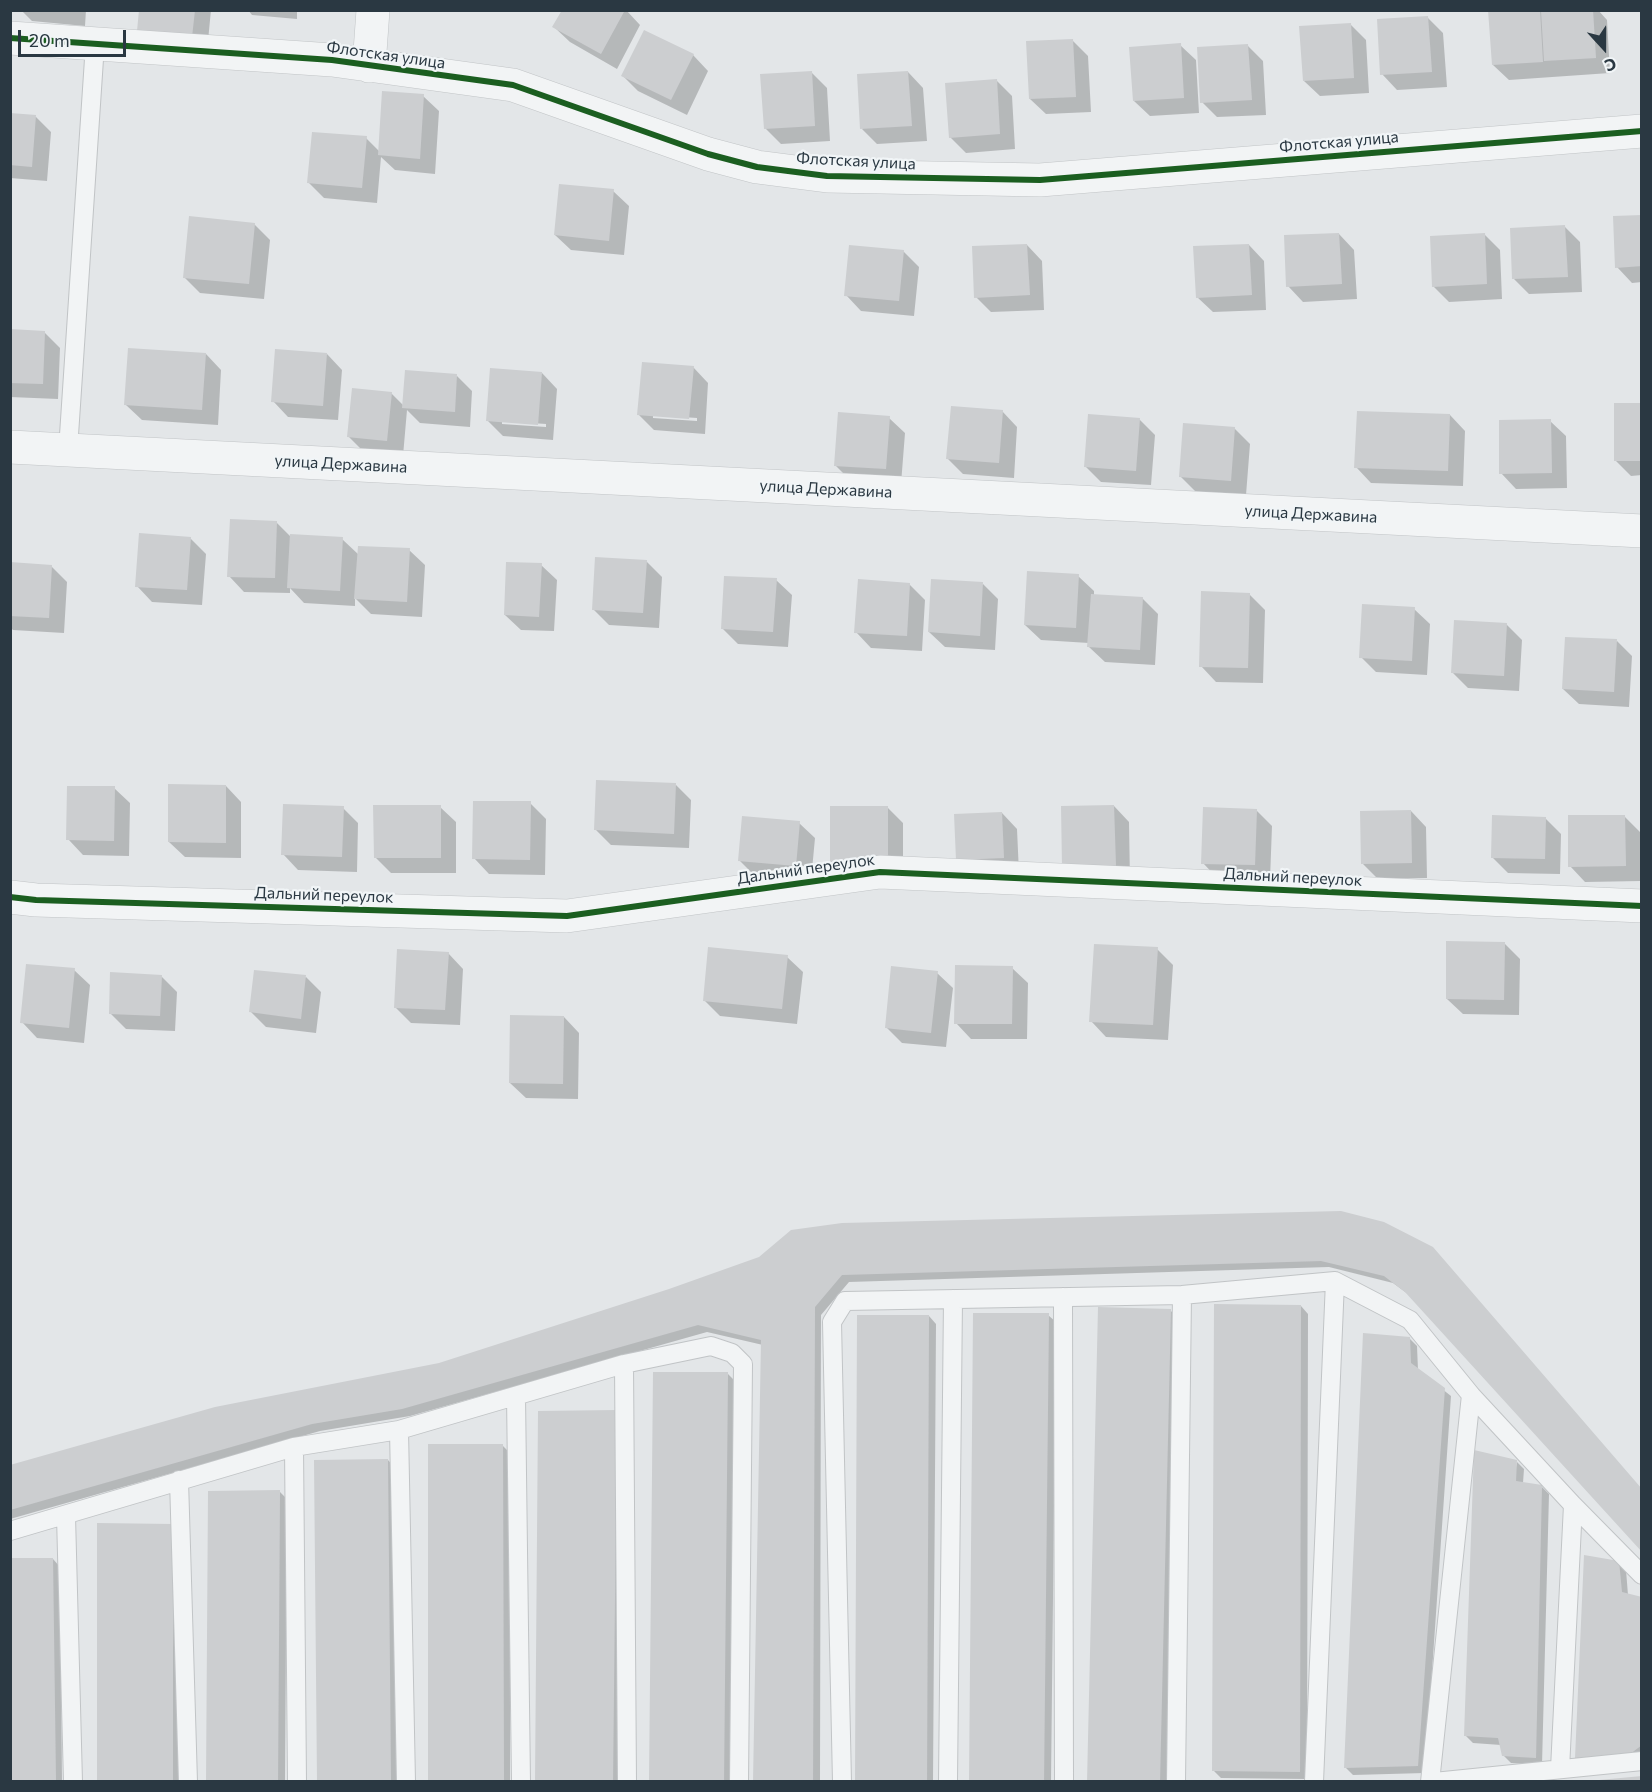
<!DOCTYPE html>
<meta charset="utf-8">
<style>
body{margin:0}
#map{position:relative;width:1652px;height:1792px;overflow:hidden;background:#e3e6e8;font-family:Commissioner,sans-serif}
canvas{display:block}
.frame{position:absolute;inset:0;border:12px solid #2a3842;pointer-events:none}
.north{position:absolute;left:1574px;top:18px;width:60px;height:60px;-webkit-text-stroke:4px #f1f5f7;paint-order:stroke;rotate:159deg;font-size:16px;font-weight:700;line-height:24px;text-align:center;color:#2a3842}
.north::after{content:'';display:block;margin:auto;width:21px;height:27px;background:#2a3842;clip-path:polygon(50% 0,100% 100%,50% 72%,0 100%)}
.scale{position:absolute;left:18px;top:30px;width:108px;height:27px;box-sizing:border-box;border:3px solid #2a3842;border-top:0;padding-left:8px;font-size:18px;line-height:21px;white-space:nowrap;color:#2a3842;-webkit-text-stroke:4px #f1f5f7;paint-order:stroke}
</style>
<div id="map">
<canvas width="1652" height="1792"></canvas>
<div class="frame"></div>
<div class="north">С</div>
<div class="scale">20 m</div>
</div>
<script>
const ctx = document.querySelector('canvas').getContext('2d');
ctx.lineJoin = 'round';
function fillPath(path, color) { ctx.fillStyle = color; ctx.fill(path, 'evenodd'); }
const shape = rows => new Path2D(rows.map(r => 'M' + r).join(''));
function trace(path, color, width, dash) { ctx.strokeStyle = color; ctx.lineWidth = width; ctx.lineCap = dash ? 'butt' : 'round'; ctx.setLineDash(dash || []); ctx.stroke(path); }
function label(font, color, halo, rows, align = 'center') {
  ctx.font = font + ' Commissioner,sans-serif'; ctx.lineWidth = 4.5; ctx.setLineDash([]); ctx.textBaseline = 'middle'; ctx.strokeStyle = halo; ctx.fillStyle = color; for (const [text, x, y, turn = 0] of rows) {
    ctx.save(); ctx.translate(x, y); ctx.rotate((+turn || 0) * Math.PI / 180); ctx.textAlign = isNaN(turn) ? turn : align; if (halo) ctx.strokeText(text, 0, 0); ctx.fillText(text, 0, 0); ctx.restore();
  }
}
const shadow = shape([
 [21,10,86,10,85,26,32,21],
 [140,10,211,10,207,51],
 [248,10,297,10,297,19,252,15],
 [563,10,626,10,640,25,617,69,570,42,554,27],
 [1504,10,1598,10,1607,20,1610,73,1509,80,1493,65],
 [1428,18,1443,33,1447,87,1397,90,1382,74],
 [1350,24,1366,40,1369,93,1320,96,1304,81],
 [1072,40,1088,56,1091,112,1046,114,1030,99],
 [1180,45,1196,60,1199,113,1150,116,1134,101],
 [1248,46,1263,61,1266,115,1217,117,1202,102],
 [693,55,708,71,687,115,638,91,623,76],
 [811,72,827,88,830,141,781,144,765,128],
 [908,72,923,88,927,141,877,144,862,129],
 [996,80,1012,96,1015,149,966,153,950,137],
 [423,96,439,111,435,174,395,170,381,157,377,203,324,198,308,182,366,138,379,151],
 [10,114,36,117,51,132,47,181,10,178],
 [613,191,629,206,624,255,571,250,555,235],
 [1642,216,1642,282,1632,283,1617,267],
 [254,224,270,240,264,299,200,293,184,277],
 [1565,227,1580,242,1582,292,1529,294,1514,279],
 [1339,234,1354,250,1357,299,1303,302,1288,286],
 [1484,234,1500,250,1502,299,1449,302,1433,286],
 [1027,245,1042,261,1044,310,991,312,976,297],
 [1249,245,1264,261,1266,310,1213,312,1197,297],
 [903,251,919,267,914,316,861,311,846,295],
 [10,331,44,332,60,348,58,399,10,397],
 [206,354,221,370,218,425,142,420,126,405],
 [327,354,342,370,338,420,288,417,273,401],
 [693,367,708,383,705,434,654,430,639,415],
 [653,415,697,418,697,421,653,418],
 [542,373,557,389,553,440,503,436,488,421],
 [502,421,546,424,546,427,502,424],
 [457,376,472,391,470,427,420,423,407,410,403,456,364,452,349,437,391,393,404,406],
 [1642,404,1642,475,1631,476,1615,460],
 [1002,411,1017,427,1014,478,963,474,948,459],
 [1450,415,1465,431,1463,486,1371,483,1356,467],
 [889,418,905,433,901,484,851,481,835,465],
 [1139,419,1155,435,1151,485,1101,482,1085,466],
 [1550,421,1566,436,1567,488,1516,489,1501,473],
 [1234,428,1250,444,1246,495,1196,492,1180,476],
 [276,522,290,536,342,539,359,555,409,550,425,565,422,617,371,614,355,598,355,606,304,603,290,588,290,593,244,592,229,576],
 [190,538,206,554,202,605,152,602,137,586],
 [646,561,662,577,659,628,609,625,593,609],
 [10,564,51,566,67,582,64,633,13,630,10,627],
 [541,565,557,580,554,631,521,630,505,615],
 [1078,576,1094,591,1094,595,1142,598,1158,614,1155,665,1105,662,1089,647,1089,643,1041,640,1025,625],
 [776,580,792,595,788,647,738,644,723,629],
 [909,584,925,600,922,651,871,648,856,632],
 [983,584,998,599,995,650,945,647,929,632],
 [1249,594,1265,610,1263,683,1216,682,1201,666],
 [1414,609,1430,624,1427,675,1376,672,1361,657],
 [1506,624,1522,640,1519,691,1468,688,1453,673],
 [1617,641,1632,656,1629,707,1579,704,1563,689],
 [676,785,691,800,689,848,611,845,596,830],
 [226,786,241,802,241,858,185,857,169,842],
 [114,788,130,803,129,856,83,855,68,839],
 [530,803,546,819,545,875,489,874,474,858],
 [1114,806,1129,822,1130,881,1079,882],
 [440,807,456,822,456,873,391,873,375,857],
 [343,808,358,823,357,872,298,870,283,854],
 [888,808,903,823,903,879,847,878],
 [1256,810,1272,826,1270,880,1218,879,1203,863],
 [1411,811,1426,827,1427,878,1378,879,1363,864],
 [1002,813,1017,829,1019,873,957,859],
 [1625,817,1640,832,1641,881,1585,882,1570,866],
 [1545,818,1561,834,1560,874,1508,873,1492,857],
 [799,823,815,838,811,881,755,876,739,860],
 [1504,943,1520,959,1519,1015,1463,1014,1447,999],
 [1157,949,1173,965,1168,1040,1106,1037,1091,1021],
 [448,953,463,969,460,1025,411,1023,395,1007],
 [787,957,803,972,797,1024,720,1016,704,1000],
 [1012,968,1028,983,1027,1039,971,1039,956,1023],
 [74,970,90,985,84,1043,37,1038,22,1022],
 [937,973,953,988,946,1047,902,1043,886,1027],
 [161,976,177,992,175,1031,126,1029,110,1013],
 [306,977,321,992,316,1033,266,1027,251,1012],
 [564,1017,579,1033,578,1099,526,1098,510,1083],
 [1340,1213,1412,1297,1393,1283,1329,1267,849,1282,821,1315,820,1782,755,1782,763,1345,707,1332,410,1416,320,1431,10,1519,10,1467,439,1365,670,1290],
 [1301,1306,1308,1314,1307,1779,1221,1778,1214,1771],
 [1170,1310,1177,1317,1167,1782,1088,1782],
 [1048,1315,1056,1322,1051,1782,970,1782],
 [929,1316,936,1324,933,1782,856,1782],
 [1409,1338,1417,1346,1418,1370,1451,1396,1425,1773,1353,1775,1345,1767],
 [728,1374,735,1381,731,1782,651,1782],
 [616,1412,620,1782,537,1782],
 [503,1446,510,1453,510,1782,430,1782],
 [388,1460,395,1468,398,1782,318,1782],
 [1517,1462,1524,1469,1523,1483,1541,1486,1549,1494,1542,1765,1511,1763,1503,1755,1501,1745,1473,1743,1466,1736],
 [280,1492,287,1499,285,1782,208,1782],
 [172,1526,180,1782,99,1782],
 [53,1559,60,1567,62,1782,10,1782],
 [1619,1562,1626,1570,1628,1595,1642,1599,1642,1758,1583,1765,1576,1757]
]);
const building = shape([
 [139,10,195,10,192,37,137,31],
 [562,10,625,10,601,54,552,27],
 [1488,10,1540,10,1543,62,1492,65],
 [1541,10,1593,10,1596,58,1544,61],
 [1428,16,1432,72,1380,75,1377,19],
 [1351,23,1354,78,1303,81,1299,26],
 [644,30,694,54,671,100,621,76],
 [1073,39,1076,97,1029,99,1026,41],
 [1181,43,1184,98,1133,101,1129,47],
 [1248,44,1252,100,1200,103,1197,47],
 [812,71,815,126,764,129,760,74],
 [908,71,912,126,860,129,857,74],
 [997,79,1000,134,949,138,945,83],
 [382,91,424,94,420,159,378,155],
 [10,113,36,115,32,167,10,165],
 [312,132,367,136,362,188,307,183],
 [559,184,614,189,609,241,554,235],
 [1642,215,1642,266,1615,268,1613,216],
 [189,216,255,223,249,284,183,278],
 [1565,225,1568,277,1512,279,1510,228],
 [1339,233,1342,284,1286,287,1284,235],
 [1485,233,1487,284,1432,287,1430,236],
 [1027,244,1030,295,974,298,972,246],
 [1249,244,1252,295,1196,298,1193,246],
 [849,245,904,250,899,301,844,296],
 [10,329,45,331,43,384,10,383],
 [128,348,206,353,202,410,124,405],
 [275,349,327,353,323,406,271,402],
 [642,362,694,366,689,419,637,415],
 [490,368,542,372,538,425,486,421],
 [405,370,457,374,455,412,402,408],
 [352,388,392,392,387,441,347,437],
 [1614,403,1642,403,1642,461,1614,461],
 [951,406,1003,410,999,463,946,459],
 [1357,411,1450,414,1448,471,1354,468],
 [838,412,890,416,886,469,834,466],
 [1088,414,1140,418,1136,471,1084,467],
 [1551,419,1552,473,1499,474,1499,420],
 [1183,423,1235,427,1231,481,1179,477],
 [230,519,277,521,275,578,227,577],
 [139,533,191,537,187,590,135,587],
 [290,534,343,537,340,591,287,588],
 [358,546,410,548,407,602,354,599],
 [595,557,647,560,643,613,592,610],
 [10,562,52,565,49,618,10,616],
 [506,562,542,563,539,617,504,615],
 [1027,571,1079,574,1076,628,1024,625],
 [724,576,777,578,773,632,721,629],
 [858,579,910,583,907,636,854,633],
 [931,579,983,582,980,636,928,632],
 [1201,591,1250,593,1248,668,1199,667],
 [1091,594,1143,597,1140,650,1087,647],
 [1362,604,1415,607,1412,661,1359,658],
 [1454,620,1507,623,1504,676,1451,673],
 [1565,637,1617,639,1614,692,1562,689],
 [596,780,676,783,674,834,594,830],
 [168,784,226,785,226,843,168,842],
 [67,786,115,786,114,841,66,840],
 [473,801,531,801,530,860,472,859],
 [283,804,344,806,342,857,281,855],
 [373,805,441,805,441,858,374,858],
 [1114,805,1116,866,1062,867,1061,806],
 [830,806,888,806,888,864,830,863],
 [1203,807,1257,809,1255,865,1201,864],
 [1411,810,1412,863,1361,864,1360,811],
 [1002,812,1004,858,956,860,954,814],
 [1492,815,1546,817,1545,859,1491,858],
 [1568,815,1625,815,1626,866,1568,867],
 [742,816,800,821,796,866,738,861],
 [1446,941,1505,942,1504,1000,1446,999],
 [1094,944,1158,947,1153,1025,1089,1022],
 [708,947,788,955,782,1009,703,1001],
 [397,949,449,952,445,1010,394,1008],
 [26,964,75,968,69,1028,20,1023],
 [955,965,1013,966,1012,1024,954,1024],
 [891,966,938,971,931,1033,885,1028],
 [254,970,306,975,301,1019,249,1012],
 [110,972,162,975,160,1016,109,1014],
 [510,1015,564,1016,563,1084,509,1083],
 [1341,1211,1384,1222,1433,1247,1642,1489,1642,1552,1405,1292,1384,1276,1321,1261,842,1275,815,1307,813,1782,753,1782,761,1340,698,1325,402,1409,312,1424,10,1510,10,1465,215,1407,439,1363,669,1289,759,1257,791,1230,842,1223],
 [1214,1304,1301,1305,1300,1772,1212,1771],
 [1098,1307,1171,1309,1160,1782,1087,1782],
 [973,1313,1049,1313,1044,1782,969,1782],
 [857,1315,929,1315,927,1782,855,1782],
 [1363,1333,1410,1337,1411,1363,1445,1388,1418,1766,1344,1768],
 [653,1372,728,1372,724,1782,649,1782],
 [617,1410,613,1782,535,1782,538,1411],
 [428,1444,503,1444,504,1782,428,1782],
 [1474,1450,1517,1460,1516,1481,1542,1485,1536,1758,1502,1756,1498,1738,1464,1736],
 [388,1459,391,1782,317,1782,314,1460],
 [280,1490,278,1782,206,1782,208,1491],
 [97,1523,173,1524,173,1782,97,1782],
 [1584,1555,1619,1561,1622,1592,1642,1597,1642,1745,1630,1754,1575,1758],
 [10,1558,53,1558,56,1782,10,1782],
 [1642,1776,1642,1782,1599,1782,1599,1780]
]);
const service = shape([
 [68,450,95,44],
 [1063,1297,1064,1782],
 [624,1364,627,1782],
 [516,1396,521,1782],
 [399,1430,406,1782],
 [294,1447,297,1782],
 [179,1480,188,1782],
 [66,1516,73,1782],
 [10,1531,294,1447,399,1430,624,1364,711,1346,732,1353,743,1364,739,1782],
 [1560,1769,1573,1505],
 [842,1782,832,1322,845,1301,1182,1295,1335,1281,1410,1320,1471,1395,1573,1505,1642,1575],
 [948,1782,953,1299],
 [1176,1782,1182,1295],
 [1314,1782,1335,1281],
 [1430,1782,1471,1395],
 [1434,1782,1642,1761]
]);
const minor = shape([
 [10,38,332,60,513,85,708,154,757,167,827,176,1040,180,1642,131],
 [369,66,373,10],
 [10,447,1642,531],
 [10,897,36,900,567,916,880,872,1642,906]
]);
const cycleway = shape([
 [10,38,332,60,513,85,708,154,757,167,827,176,1040,180,1642,131],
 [10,897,36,900,567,916,880,872,1642,906]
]);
const streetNames = [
 ["Флотская улица",386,55,8],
 ["Флотская улица",1339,142,-5],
 ["Флотская улица",856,161,3],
 ["улица Державина",341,464,3],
 ["улица Державина",826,489,3],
 ["улица Державина",1311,514,3],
 ["Дальний переулок",806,869,-8],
 ["Дальний переулок",1293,877,3],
 ["Дальний переулок",324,895,2]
];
fillPath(shadow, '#0003');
fillPath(building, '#ccced0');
trace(service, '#c1c4c6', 20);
trace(minor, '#c1c4c6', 34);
trace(service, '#f2f4f5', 18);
trace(minor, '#f2f4f5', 33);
trace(cycleway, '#1b5e20', 6);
label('16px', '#2a3842', '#f1f5f7', streetNames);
</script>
